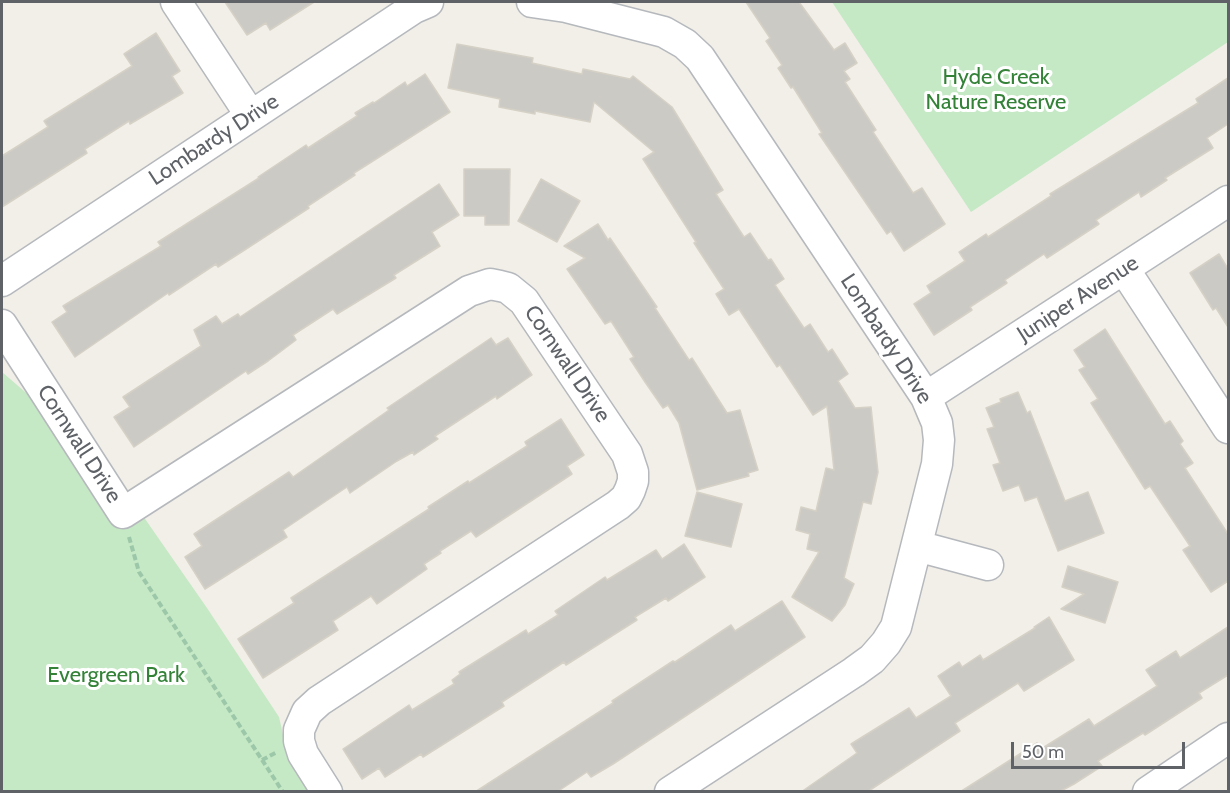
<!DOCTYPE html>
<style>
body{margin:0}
#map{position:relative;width:1230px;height:793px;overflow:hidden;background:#f1efe8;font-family:Cabin,sans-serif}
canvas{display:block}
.frame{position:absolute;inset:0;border:3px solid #5f6368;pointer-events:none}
.scale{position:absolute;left:1011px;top:742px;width:174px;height:27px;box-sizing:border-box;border:3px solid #5f6368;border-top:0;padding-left:8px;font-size:18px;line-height:21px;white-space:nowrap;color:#5f6368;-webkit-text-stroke:4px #fff;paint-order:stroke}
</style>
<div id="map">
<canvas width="1230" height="793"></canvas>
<div class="frame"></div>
<div class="scale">50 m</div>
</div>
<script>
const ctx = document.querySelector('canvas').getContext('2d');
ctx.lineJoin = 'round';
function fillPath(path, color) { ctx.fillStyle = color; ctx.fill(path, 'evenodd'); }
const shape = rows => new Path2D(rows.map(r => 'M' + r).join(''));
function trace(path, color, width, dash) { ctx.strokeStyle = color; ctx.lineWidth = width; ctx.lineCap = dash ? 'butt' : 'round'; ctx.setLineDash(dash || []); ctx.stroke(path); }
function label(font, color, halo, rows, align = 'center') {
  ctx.font = font + ' Cabin,sans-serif'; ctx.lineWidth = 6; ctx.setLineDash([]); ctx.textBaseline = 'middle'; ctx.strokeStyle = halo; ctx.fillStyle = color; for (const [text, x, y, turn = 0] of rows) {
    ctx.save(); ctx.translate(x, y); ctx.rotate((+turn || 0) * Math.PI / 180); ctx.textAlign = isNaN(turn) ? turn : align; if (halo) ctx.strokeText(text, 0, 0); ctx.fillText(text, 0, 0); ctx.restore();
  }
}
const green = shape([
 [832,2,1228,2,1228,42,971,212],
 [2,372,39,404,143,516,207,608,279,717,284,739,313,791,2,791]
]);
const building = shape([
 [225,2,314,2,270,30,266,23,247,35,225,2],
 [746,2,799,2,834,50,845,43,857,63,844,71,850,79,845,82,876,130,873,132,913,193,922,188,945,224,904,251,891,231,887,234,819,134,822,133,793,87,791,88,778,68,782,65,766,41,770,38,746,2],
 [156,33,180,71,172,76,183,93,130,124,129,121,85,149,87,153,2,207,2,156,48,127,44,121,132,66,124,54,156,33],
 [457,44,533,58,532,63,582,74,583,69,630,79,633,76,672,107,723,190,716,194,744,237,750,233,768,260,771,259,784,279,775,285,804,328,810,324,828,352,832,349,848,374,838,381,855,408,871,407,878,472,871,504,863,502,844,578,854,584,845,605,832,621,792,597,819,552,807,549,810,534,796,530,801,507,816,511,826,468,834,470,827,406,813,415,780,365,777,367,739,309,729,315,716,294,724,289,694,243,696,242,643,159,654,152,594,102,590,122,535,111,535,114,499,107,500,99,448,88,457,44],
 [425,74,450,112,354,173,355,175,308,206,309,208,243,251,218,267,216,264,169,295,168,293,75,357,52,322,67,312,63,306,161,246,158,242,259,178,258,177,306,145,308,148,357,116,355,113,373,102,374,103,405,82,407,86,425,74],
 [1228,78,1228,124,1207,138,1213,148,1165,178,1167,180,1141,197,1139,192,1096,220,1099,224,1047,258,1044,254,1005,280,1007,283,970,307,972,310,934,335,914,304,931,293,927,286,965,261,959,252,986,234,988,237,1051,196,1050,194,1198,103,1196,99,1228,78],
 [464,169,510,169,509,225,485,225,485,216,464,216,464,169],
 [541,179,580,201,557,242,518,221,541,179],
 [439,184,459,215,432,232,440,246,394,275,396,278,337,314,333,309,293,335,296,340,268,361,248,374,246,371,134,447,114,417,130,407,123,397,201,346,194,330,216,316,222,324,238,314,240,317,439,184],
 [598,224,608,240,610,238,657,307,655,308,689,360,692,358,727,413,740,410,758,470,748,473,749,476,697,490,679,423,668,405,663,408,645,382,630,359,634,357,611,321,605,324,567,269,585,258,564,246,598,224],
 [1219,254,1228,269,1228,327,1216,308,1213,310,1190,273,1219,254],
 [1105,329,1165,424,1170,421,1183,441,1180,444,1193,463,1185,468,1228,534,1228,581,1211,592,1183,550,1190,546,1150,486,1145,489,1091,403,1098,399,1079,370,1085,367,1074,350,1105,329],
 [491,338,496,345,508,338,532,375,497,399,496,396,435,436,438,439,414,455,413,452,397,461,350,493,347,487,283,530,287,537,205,589,185,557,202,546,194,534,289,472,293,477,389,410,387,408,491,338],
 [1018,392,1027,413,1030,411,1065,501,1088,492,1104,533,1058,551,1037,497,1025,501,1019,485,1003,491,993,465,1000,463,987,429,994,427,986,408,1001,402,1000,399,1018,392],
 [561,419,584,455,567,466,572,474,476,537,471,531,440,551,441,553,424,564,427,569,377,604,371,596,333,621,338,630,263,678,238,639,294,603,291,598,429,509,428,507,468,481,469,483,527,446,525,442,561,419],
 [697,492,742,504,731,547,685,536,697,492],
 [684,544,705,577,668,601,666,598,635,617,637,620,566,665,564,662,502,702,504,706,423,757,421,754,385,777,379,768,362,779,343,749,409,705,412,710,454,684,452,680,460,674,459,672,526,630,528,634,558,615,555,611,605,577,607,580,656,550,662,559,684,544],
 [1068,566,1118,582,1105,623,1061,609,1084,594,1062,587,1068,566],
 [782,601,805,637,613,764,591,777,587,772,557,792,475,792,613,703,612,701,673,661,675,662,731,625,735,631,782,601],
 [1049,617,1074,660,1024,691,1018,683,955,723,960,731,867,792,801,792,857,753,851,744,909,708,916,718,951,696,938,676,959,662,962,667,980,655,983,660,1035,628,1034,627,1049,617],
 [1228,627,1228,675,1199,693,1202,698,1145,735,1143,733,1098,761,1102,766,1074,784,1059,792,960,792,1037,743,1041,749,1089,719,1094,726,1157,686,1146,670,1176,651,1180,658,1228,627]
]);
const path = shape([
 [129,537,139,572,283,792],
 [262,760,277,752]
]);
const minor = shape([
 [176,2,251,116],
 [532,2,566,7,664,32,685,44,700,58,926,397,937,423,939,440,937,464,896,627,886,643,872,659,854,672,670,792],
 [1124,269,1228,428],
 [2,281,414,8,428,2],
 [2,325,123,513,469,291,490,284,500,286,508,288,524,301,627,454,633,472,633,481,630,490,626,498,618,505,319,701,307,712,299,730,299,741,303,754,327,792],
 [926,397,1228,201],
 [917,546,988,565],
 [1148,792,1228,738]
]);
const parkNames = [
 ["Hyde Creek",996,78],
 ["Nature Reserve",996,103],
 ["Evergreen Park",116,676]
];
const streetNames = [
 ["Lombardy Drive",214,140,-33],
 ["Juniper Avenue",1078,299,-33],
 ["Lombardy Drive",886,339,57],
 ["Cornwall Drive",567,364,56],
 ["Cornwall Drive",79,444,57]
];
fillPath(green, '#c5e8c5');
fillPath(building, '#cccac5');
trace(building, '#d6d1c6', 1.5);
trace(minor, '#b5b8bc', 33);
trace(path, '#9cc7a9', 4, [6, 3]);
trace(minor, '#fff', 30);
label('22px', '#348238', '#fff', parkNames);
label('22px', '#5f6368', '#fff', streetNames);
</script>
